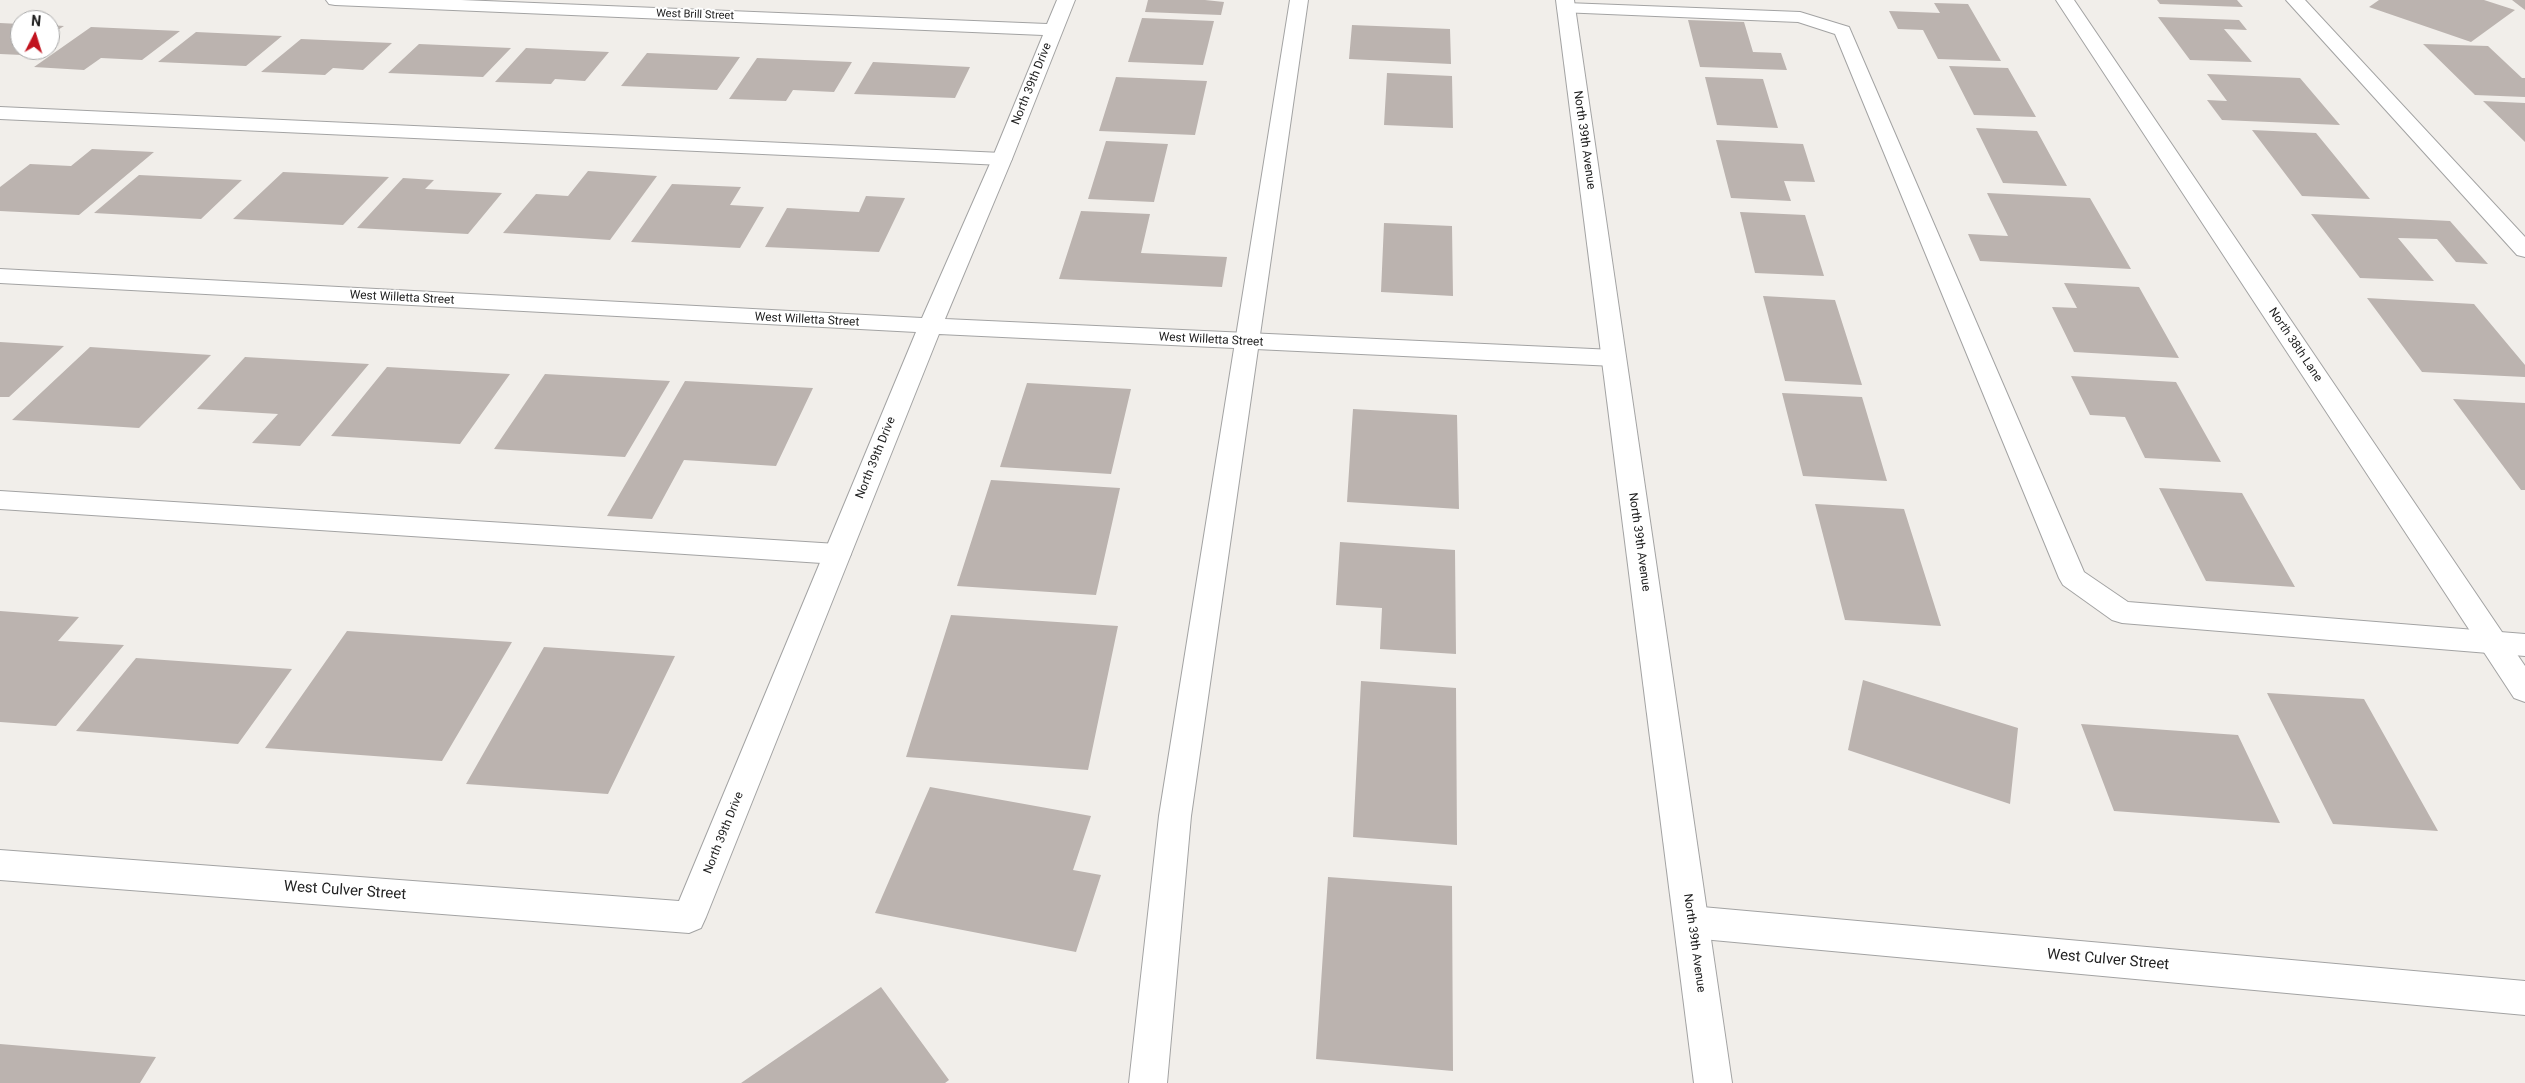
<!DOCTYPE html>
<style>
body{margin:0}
#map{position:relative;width:2525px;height:1083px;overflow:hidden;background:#f1eeea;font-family:Roboto,sans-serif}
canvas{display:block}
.north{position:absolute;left:10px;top:10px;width:50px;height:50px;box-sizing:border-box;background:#fff;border:1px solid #a7a7a7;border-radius:50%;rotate:5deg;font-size:14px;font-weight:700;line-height:20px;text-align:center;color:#222}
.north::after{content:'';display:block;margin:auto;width:18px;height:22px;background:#c1131e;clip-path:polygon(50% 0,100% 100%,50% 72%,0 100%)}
</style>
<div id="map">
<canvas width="2525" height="1083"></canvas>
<div class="north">N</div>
</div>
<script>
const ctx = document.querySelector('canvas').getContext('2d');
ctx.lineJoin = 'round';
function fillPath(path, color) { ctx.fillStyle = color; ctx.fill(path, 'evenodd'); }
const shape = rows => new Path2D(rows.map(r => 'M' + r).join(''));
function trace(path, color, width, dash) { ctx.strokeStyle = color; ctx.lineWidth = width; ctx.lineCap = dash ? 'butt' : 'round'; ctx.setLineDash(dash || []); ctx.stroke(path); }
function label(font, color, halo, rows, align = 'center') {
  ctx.font = font + ' Roboto,sans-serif'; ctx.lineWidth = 4; ctx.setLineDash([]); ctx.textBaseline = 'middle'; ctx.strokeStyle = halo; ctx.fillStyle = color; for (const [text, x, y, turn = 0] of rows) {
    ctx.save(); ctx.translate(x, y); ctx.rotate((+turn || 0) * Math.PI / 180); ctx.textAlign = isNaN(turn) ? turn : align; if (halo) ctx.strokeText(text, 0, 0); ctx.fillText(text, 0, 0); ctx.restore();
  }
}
const building = shape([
 [1148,0,1205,0,1224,2,1221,15,1145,12],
 [2157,0,2237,0,2243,7,2160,4],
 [2379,0,2484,0,2515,10,2471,42,2369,7],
 [2512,0,2525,0,2525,10],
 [1934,3,1968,4,2001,61,1938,59,1923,30,1898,29,1889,11,1940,13],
 [2158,17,2239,20,2247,30,2224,29,2252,62,2190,60],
 [1142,18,1214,21,1203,65,1128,62],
 [1688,20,1744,22,1753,52,1781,53,1787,70,1700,67],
 [0,23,20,24,20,50,29,50,22,55,0,54],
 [50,25,64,26,50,35],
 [1352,25,1450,29,1451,64,1349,59],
 [91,27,180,31,142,60,101,58,84,70,34,67],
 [196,32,282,36,246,66,158,62],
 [301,39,392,43,363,70,333,68,325,75,261,72],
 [419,44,511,48,483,77,388,73],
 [2423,44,2488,46,2522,78,2525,78,2525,97,2475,95],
 [526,48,609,52,585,81,555,79,551,84,495,82],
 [647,53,740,57,717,90,621,86],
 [757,58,852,62,834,92,793,90,786,101,729,99],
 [873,62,970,67,955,98,854,94],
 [1949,66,2008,68,2036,117,1974,115],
 [1387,73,1452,76,1453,128,1384,125],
 [2207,74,2300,78,2340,125,2222,120,2207,100,2227,101],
 [1116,77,1207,81,1195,135,1099,131],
 [1705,77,1763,79,1778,128,1717,125],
 [2483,101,2525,103,2525,142],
 [1976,128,2037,131,2067,186,2003,183],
 [2252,130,2316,133,2370,199,2302,196],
 [1716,140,1803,144,1815,182,1784,181,1791,201,1731,198],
 [1106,141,1168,144,1154,202,1088,199],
 [92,149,154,152,79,215,0,211,0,187,30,164,71,166],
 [588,171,657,176,610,240,503,233,536,194,568,196],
 [283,172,389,177,343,225,233,219],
 [139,175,242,180,201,219,94,213],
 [403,178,434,180,425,189,502,193,468,234,357,228],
 [672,184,741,187,730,205,764,207,740,248,631,242],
 [1987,193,2090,198,2131,269,1980,261,1968,234,2008,236],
 [866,196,905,198,879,252,765,247,787,208,859,212],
 [1081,211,1150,214,1141,253,1227,257,1222,287,1059,279],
 [1740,212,1805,215,1824,276,1755,273],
 [2311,214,2450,221,2488,264,2456,262,2437,239,2398,238,2434,281,2360,278],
 [1384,223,1452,226,1453,296,1381,292],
 [2064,283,2139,287,2179,358,2074,352,2052,307,2077,308],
 [1763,296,1835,300,1862,385,1785,381],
 [2367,298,2474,304,2525,365,2525,377,2422,372],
 [0,342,64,346,9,397,0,397],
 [90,347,211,355,139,428,12,420],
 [245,357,369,364,300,446,252,443,278,414,197,409],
 [387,367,510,374,460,444,331,436],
 [545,374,670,381,625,457,494,449],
 [2071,376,2176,382,2221,462,2145,458,2125,417,2090,415],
 [685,381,813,388,776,466,684,460,652,519,607,516],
 [1027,383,1131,389,1111,474,1000,467],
 [1782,393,1862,397,1887,481,1803,476],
 [2453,399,2525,403,2525,490,2521,490],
 [1353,409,1457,415,1459,509,1347,502],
 [991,480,1120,488,1096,595,957,586],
 [2159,488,2242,493,2295,587,2206,581],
 [1815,504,1904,509,1941,626,1845,620],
 [1340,542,1455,550,1456,654,1380,649,1382,608,1336,605],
 [0,611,79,617,58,641,124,645,56,726,0,722],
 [951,615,1118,626,1088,770,906,757],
 [347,631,512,642,442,761,265,748],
 [544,647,675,656,608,794,466,784],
 [136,658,292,669,238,744,76,731],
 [1863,680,2018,728,2010,804,1848,750],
 [1361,681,1456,688,1457,845,1353,837],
 [2267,693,2364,699,2438,831,2333,824],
 [2081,724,2238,735,2280,823,2114,811],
 [930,787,1091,816,1073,870,1101,875,1076,952,875,913],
 [1328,877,1452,886,1453,1071,1316,1059],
 [881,987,949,1080,945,1083,741,1083],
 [0,1044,156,1057,140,1083,0,1083]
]);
const service = shape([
 [1290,0,1308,0,1191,816,1167,1083,1129,1083,1159,816,1290,0],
 [2286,0,2305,0,2525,237,2525,257,2517,255,2286,0],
 [1566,3,1800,12,1849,27,2084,572,2128,602,2525,634,2525,656,2122,623,2112,620,2063,585,2059,578,1835,34,1798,22,1560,12,1557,8,1560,4,1566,3],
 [0,107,1002,153,1009,155,1012,159,1009,163,1002,165,0,119,0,107],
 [0,491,837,544,847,547,851,554,847,561,837,564,0,509,0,491]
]);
const minor = shape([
 [326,0,461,0,1047,24,1057,0,1075,0,1012,159,945,319,1614,350,1623,353,1626,358,1623,363,1614,366,939,334,706,917,701,928,689,933,0,880,0,850,679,901,916,332,0,283,0,269,922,318,992,159,1043,35,335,5,329,4,326,0],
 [2056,0,2074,0,2525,666,2525,702,2514,698,2056,0],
 [1691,906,2525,981,2525,1015,1691,938,1679,933,1674,922,1679,911,1691,906]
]);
const tertiary = shape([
 [1556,0,1574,0,1732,1083,1694,1083,1556,0]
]);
const farStreetnames = [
 ["West Brill Street",695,15,2]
];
const streetNames = [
 ["North 39th Drive",1032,84,-68],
 ["North 39th Avenue",1584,140,82],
 ["West Willetta Street",402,298,3],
 ["West Willetta Street",807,320,3],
 ["West Willetta Street",1211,340,3],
 ["North 38th Lane",2295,345,56],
 ["North 39th Drive",876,458,-68],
 ["North 39th Avenue",1639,542,82],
 ["North 39th Drive",724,833,-68],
 ["North 39th Avenue",1694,943,82]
];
const nearStreetnames = [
 ["West Culver Street",345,891,4],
 ["West Culver Street",2108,960,5]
];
fillPath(building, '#bbb3af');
trace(service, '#a3a3a3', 2);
trace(minor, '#a3a3a3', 2);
trace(tertiary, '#a3a3a3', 2);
fillPath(service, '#fff');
fillPath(minor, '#fff');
fillPath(tertiary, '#fff');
label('11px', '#222', '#fff', farStreetnames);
label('12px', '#222', '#fff', streetNames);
label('15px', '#222', '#fff', nearStreetnames);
</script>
